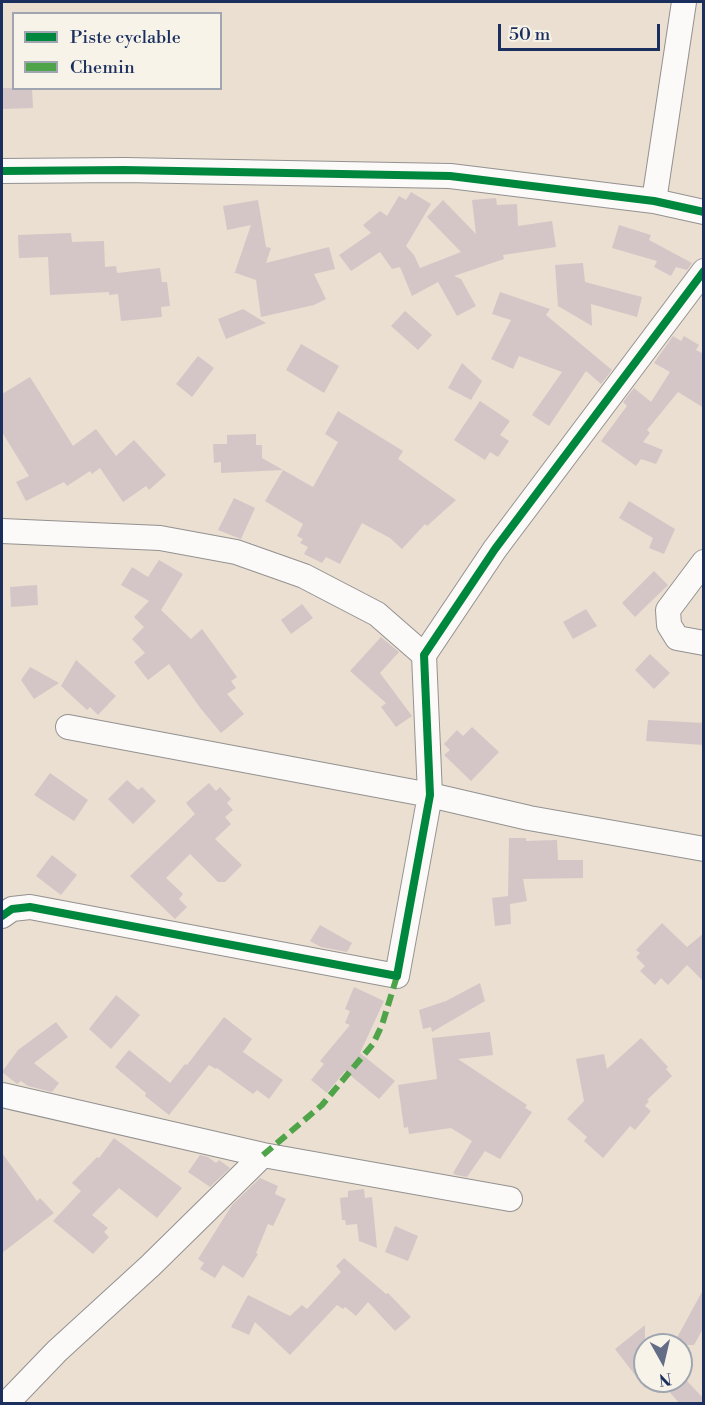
<!DOCTYPE html>
<style>
body{margin:0}
#map{position:relative;width:705px;height:1405px;overflow:hidden;background:#eadfd0;font-family:"Libre Bodoni",serif}
canvas{display:block}
.frame{position:absolute;inset:0;border:3px solid #1b2f5e;pointer-events:none}
.legend{position:absolute;left:12px;top:12px;width:210px;height:78px;box-sizing:border-box;background:#f7f3e8;border:2px solid #9fa5b1;margin:0;padding:8px 10px;list-style:none;font-size:18px;color:#1b2f5e}
.legend li{display:flex;align-items:center;gap:12px;height:30px}
.legend b{width:30px;border:2px solid #9fa5b1}
.north{position:absolute;left:633px;top:1333px;width:60px;height:60px;box-sizing:border-box;background:#f7f3e8;border:2px solid #9fa5b1;border-radius:50%;rotate:172deg;font-size:16px;font-weight:700;line-height:24px;text-align:center;color:#1b2f5e}
.north::after{content:'';display:block;margin:auto;width:21px;height:27px;background:#636d86;clip-path:polygon(50% 0,100% 100%,50% 72%,0 100%)}
.scale{position:absolute;left:498px;top:24px;width:162px;height:27px;box-sizing:border-box;border:3px solid #1b2f5e;border-top:0;padding-left:8px;font-size:18px;line-height:21px;white-space:nowrap;color:#1b2f5e;-webkit-text-stroke:4px #f7f3e8;paint-order:stroke}
</style>
<div id="map">
<canvas width="705" height="1405"></canvas>
<div class="frame"></div>
<ul class="legend">
<li><b style="height:8px;background:#00873e"></b>Piste cyclable</li>
<li><b style="height:8px;background:#4fa44a"></b>Chemin</li>
</ul>
<div class="north">N</div>
<div class="scale">50 m</div>
</div>
<script>
const ctx = document.querySelector('canvas').getContext('2d');
ctx.lineJoin = 'round';
function fillPath(path, color) { ctx.fillStyle = color; ctx.fill(path, 'evenodd'); }
const shape = rows => new Path2D(rows.map(r => 'M' + r).join(''));
function trace(path, color, width, dash) { ctx.strokeStyle = color; ctx.lineWidth = width; ctx.lineCap = dash ? 'butt' : 'round'; ctx.setLineDash(dash || []); ctx.stroke(path); }
const building = shape([
 [2,88,32,88,33,108,2,109],
 [411,192,431,204,406,246,414,255,420,268,461,252,427,217,443,200,476,234,472,200,496,198,497,205,517,204,518,226,552,221,556,247,503,255,504,259,454,276,461,279,476,306,457,316,438,282,412,296,400,267,392,269,380,252,351,271,339,255,371,233,363,225,380,211,387,216,399,196,406,200],
 [258,200,266,247,271,248,266,263,329,247,335,269,314,274,326,299,314,305,261,317,256,280,233,272,235,272,251,225,227,230,223,206],
 [619,225,651,235,649,240,692,263,687,270,676,267,671,276,654,267,657,261,612,248],
 [71,233,72,242,104,241,105,267,116,266,117,273,160,268,162,282,167,282,170,306,161,307,162,317,121,321,118,294,109,295,109,292,50,295,48,257,19,258,18,235],
 [583,263,585,282,642,297,637,317,591,304,592,326,558,306,555,265],
 [500,292,550,309,546,315,612,370,601,384,586,371,549,426,532,415,562,372,519,356,513,369,491,359,511,320,492,314],
 [243,309,266,323,226,339,218,319],
 [405,311,432,335,418,350,391,326],
 [673,336,681,341,684,336,699,345,696,350,704,354,704,408,678,392,647,430,650,433,643,442,663,450,656,464,641,459,636,466,601,441,627,406,623,402,634,388,651,402,670,372,654,363],
 [301,344,339,366,324,393,286,370],
 [198,356,214,368,192,397,176,384],
 [462,363,482,381,471,400,448,388],
 [30,377,73,446,96,429,116,456,134,440,166,475,149,490,146,486,123,502,100,468,92,474,90,471,67,486,64,482,26,501,16,482,29,476,2,432,2,394],
 [480,401,510,421,500,435,509,441,498,457,490,452,485,460,454,440],
 [338,411,403,451,398,459,456,500,427,526,425,524,402,549,390,538,362,523,340,564,326,557,322,563,304,554,308,547,300,543,303,539,297,536,303,524,265,501,283,470,221,473,221,462,214,463,213,444,227,444,227,435,256,434,256,445,262,445,262,458,313,487,338,442,325,434],
 [234,498,255,508,241,539,218,530],
 [629,501,675,529,664,554,649,548,653,538,619,518],
 [159,560,183,574,161,610,191,639,202,629,237,677,231,681,236,688,227,694,244,714,221,733,201,709,169,664,148,680,134,662,145,653,132,639,144,627,134,617,149,601,121,585,132,567,148,577],
 [654,571,668,585,635,617,622,603],
 [37,585,38,605,11,607,10,587],
 [302,604,313,618,291,634,281,620],
 [586,609,597,626,573,639,563,622],
 [381,637,399,652,380,673,412,716,396,727,381,707,386,703,350,671],
 [650,654,670,673,654,689,635,670],
 [76,660,116,696,98,715,90,707,87,710,61,686],
 [30,667,59,683,34,699,21,680],
 [648,720,704,723,704,745,646,741],
 [472,727,499,752,471,781,444,755,450,750,444,744,457,730,463,736],
 [50,773,88,800,74,821,34,795],
 [127,780,138,790,142,787,156,801,133,824,108,799],
 [209,783,216,791,220,787,231,799,227,803,233,810,225,817,231,824,215,839,242,865,225,882,218,882,190,854,166,878,183,894,179,899,187,907,175,919,130,876,195,814,186,803],
 [509,838,526,838,526,841,557,840,558,860,583,860,583,878,523,879,527,901,510,904,511,924,495,926,492,898,508,896],
 [52,855,77,875,61,895,36,876],
 [662,923,687,947,704,933,704,982,687,965,668,985,661,978,655,985,640,971,645,966,636,957,640,953,636,950],
 [320,925,352,943,347,952,321,947,310,941],
 [480,983,485,1001,432,1032,431,1027,423,1029,419,1010,446,1001],
 [354,987,384,1001,360,1053,395,1081,379,1099,345,1071,327,1093,311,1080,324,1064,320,1061,350,1025,345,1023,350,1011,345,1009],
 [116,995,140,1015,111,1049,89,1029],
 [224,1017,252,1039,243,1052,283,1080,269,1099,257,1090,253,1094,217,1068,216,1069,209,1065,169,1115,145,1096,146,1093,115,1067,129,1050,170,1083,185,1064,187,1065],
 [56,1022,68,1037,34,1063,59,1083,52,1092,28,1086,21,1081,17,1084,2,1072,18,1050],
 [490,1032,493,1055,458,1059,527,1105,525,1108,532,1112,500,1159,485,1151,467,1177,456,1175,453,1173,472,1141,451,1128,409,1134,408,1127,404,1128,398,1085,437,1079,432,1038],
 [641,1038,668,1067,666,1069,672,1076,647,1100,649,1101,645,1106,651,1111,635,1130,630,1126,603,1158,584,1141,587,1137,567,1119,584,1101,576,1059,604,1054,607,1069],
 [114,1138,182,1188,157,1218,119,1188,92,1215,108,1228,104,1232,109,1237,93,1254,53,1221,81,1191,72,1183,97,1157,99,1158],
 [2,1153,37,1201,40,1198,54,1213,2,1253],
 [200,1155,208,1157,216,1163,219,1160,230,1168,210,1187,188,1172],
 [260,1178,278,1186,275,1194,286,1199,273,1226,268,1224,256,1253,258,1254,243,1278,223,1265,215,1278,200,1269,204,1263,198,1259,232,1205],
 [364,1189,365,1198,372,1197,377,1248,359,1241,357,1224,346,1225,345,1220,342,1220,340,1198,348,1197,348,1191],
 [395,1226,418,1236,408,1261,385,1252],
 [344,1258,386,1294,388,1293,411,1317,395,1331,368,1302,356,1316,345,1307,343,1309,337,1305,290,1355,255,1322,249,1335,231,1327,248,1295,290,1316,302,1305,307,1309,341,1272,336,1266],
 [704,1288,704,1327,694,1345,673,1345],
 [645,1325,645,1388,615,1349],
 [660,1381,687,1381,704,1399,704,1404,680,1404]
]);
const street = shape([
 [2,171,124,170,450,176,654,201,704,212],
 [654,201,684,2],
 [2,531,160,538,236,552,304,576,377,614,424,655],
 [704,562,668,610,669,625,677,638,704,643],
 [68,727,430,795,529,818,704,849],
 [2,916,12,909,30,907,397,976,430,795,424,655,495,549,704,271],
 [2,1095,263,1155,510,1199],
 [6,1404,57,1351,150,1266,263,1155]
]);
const quiet = shape([
 [263,1155,322,1105,373,1044,382,1025,397,976]
]);
const cycleway = shape([
 [2,171,124,170,450,176,654,201,704,212],
 [2,916,12,909,30,907,397,976,430,795,424,655,495,549,704,271]
]);
fillPath(building, '#d4c6c7');
trace(street, '#939191', 26);
trace(street, '#fcfaf8', 24);
trace(quiet, '#4fa44a', 6, [12, 6]);
trace(cycleway, '#00873e', 8);
</script>
